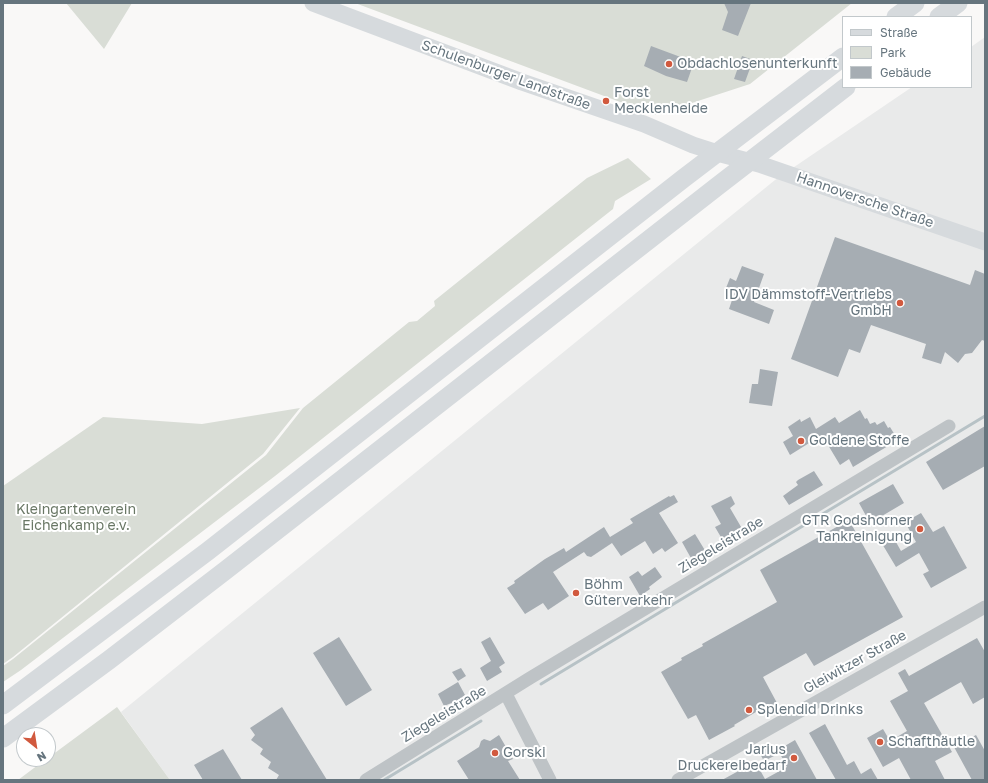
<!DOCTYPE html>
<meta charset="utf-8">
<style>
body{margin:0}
#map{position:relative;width:988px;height:783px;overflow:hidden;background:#f9f8f7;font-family:"Golos Text",sans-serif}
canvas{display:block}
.frame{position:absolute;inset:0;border:4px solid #66757e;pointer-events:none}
.legend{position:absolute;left:842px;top:16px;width:130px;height:72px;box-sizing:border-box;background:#fff;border:1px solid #c2c8cb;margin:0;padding:5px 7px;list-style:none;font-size:12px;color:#66757e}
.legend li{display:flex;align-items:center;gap:8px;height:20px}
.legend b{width:20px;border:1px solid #c2c8cb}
.north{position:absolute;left:16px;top:727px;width:40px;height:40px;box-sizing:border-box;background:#fff;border:1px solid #c2c8cb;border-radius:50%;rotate:150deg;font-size:11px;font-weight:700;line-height:16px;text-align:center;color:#66757e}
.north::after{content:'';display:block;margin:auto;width:14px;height:18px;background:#d1593e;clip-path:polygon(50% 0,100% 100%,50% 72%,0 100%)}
</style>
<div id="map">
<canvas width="988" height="783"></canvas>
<div class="frame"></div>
<ul class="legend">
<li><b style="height:5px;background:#d6dadd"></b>Straße</li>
<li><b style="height:11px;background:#d9ddd6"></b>Park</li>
<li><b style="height:11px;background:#a6adb3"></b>Gebäude</li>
</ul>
<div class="north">N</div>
</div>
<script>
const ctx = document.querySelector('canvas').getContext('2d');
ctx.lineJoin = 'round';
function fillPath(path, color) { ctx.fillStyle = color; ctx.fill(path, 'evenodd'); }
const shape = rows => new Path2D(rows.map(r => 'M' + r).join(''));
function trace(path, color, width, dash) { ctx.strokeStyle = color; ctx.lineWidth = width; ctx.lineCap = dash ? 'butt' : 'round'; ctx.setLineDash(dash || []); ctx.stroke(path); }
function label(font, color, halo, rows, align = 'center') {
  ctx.font = font + ' "Golos Text",sans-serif'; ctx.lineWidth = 4; ctx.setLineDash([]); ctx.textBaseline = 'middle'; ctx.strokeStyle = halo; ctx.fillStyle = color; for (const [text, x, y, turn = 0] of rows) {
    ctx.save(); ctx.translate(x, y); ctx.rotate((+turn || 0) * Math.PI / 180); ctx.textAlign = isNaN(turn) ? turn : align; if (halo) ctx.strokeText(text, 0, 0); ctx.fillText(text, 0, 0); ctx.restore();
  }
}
const built = shape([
 [985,37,985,780,170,780,121,712,775,180,912,87,971,87,971,47]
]);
const green = shape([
 [66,3,132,3,104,49],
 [355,3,852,3,750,84,655,115],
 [628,158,651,179,615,201,613,209,275,476,21,670,3,682,3,666,13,659,266,455,303,408,409,322,417,321,435,306,434,301,587,178],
 [300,408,263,454,13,657,3,664,3,486,103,417,202,424],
 [117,707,170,780,18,780,46,759,48,759,48,758]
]);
const stream = shape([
 [541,684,985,416],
 [384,780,481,721]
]);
const building = shape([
 [724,3,751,3,738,36,722,30,728,12],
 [651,46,694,62,687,82,666,76,644,66],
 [742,56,753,60,745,82,734,79],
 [835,237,970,285,975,270,985,274,985,341,982,340,972,353,965,354,958,363,945,352,941,364,922,358,926,344,871,325,860,353,849,349,838,377,791,359],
 [742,266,764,274,754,302,774,310,769,324,729,309,735,291,726,288,730,278,736,281],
 [760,369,778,372,772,406,749,403,752,384,758,384],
 [860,410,865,419,867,418,870,424,875,422,877,425,884,421,888,428,890,427,898,440,853,467,849,459,840,465,822,435,790,455,783,442,793,436,788,427,800,419,801,422,810,417,816,429,835,417,839,423],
 [985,426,985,466,943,490,926,462],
 [814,471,823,485,789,505,783,496,798,485,796,482,798,480],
 [893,484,904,503,870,523,859,503],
 [674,495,678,502,659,513,678,543,665,552,662,548,653,554,645,541,621,556,612,543,591,557,587,556,584,552,553,572,569,596,548,610,543,603,525,614,507,588,515,583,514,581,545,559,564,548,566,552,604,527,610,537,633,523,630,519,669,496,670,497],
 [731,496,735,504,730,508,744,532,725,544,715,527,721,524,711,506],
 [921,513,933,532,944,526,967,568,931,588,923,574,929,571,919,553,896,567,881,542,892,535,901,551,916,542,905,522],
 [849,520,903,617,814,666,806,653,763,677,777,703,763,711,761,709,734,725,735,726,709,740,696,715,688,719,661,672,682,660,681,658,703,646,702,644,777,602,760,570],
 [695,534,706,552,692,560,682,542],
 [655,567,662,577,649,587,650,589,640,596,629,577,638,571,642,576],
 [339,637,372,690,346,706,313,653],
 [490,637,505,663,499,667,502,672,487,681,480,668,491,661,481,642],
 [977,638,985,652,985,697,973,704,961,682,924,703,952,752,935,761,945,780,911,780,899,758,883,767,867,738,883,729,890,741,907,731,890,701,908,691,898,673,905,669,909,676],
 [461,668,466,676,458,681,452,672],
 [458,682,465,695,462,697,463,699,455,704,454,702,444,706,438,694],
 [282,707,327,780,276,780,279,775,268,768,271,762,260,754,263,749,251,740,255,735,250,728],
 [825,724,847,765,854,761,861,774,871,768,878,780,836,780,809,733],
 [499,735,513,759,508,761,520,780,469,780,457,761,479,747,481,741,484,739,490,741],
 [976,735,985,751,985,780,972,780,954,747],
 [795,740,817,780,722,780,744,768,745,769,756,763,765,779,787,767,778,750],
 [769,746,774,756,764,761,759,752],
 [223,749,242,780,203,780,194,765]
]);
const minor = shape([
 [506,694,550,780],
 [366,780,530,678,949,426],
 [678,780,985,607]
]);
const major = shape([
 [313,3,522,82,644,124,693,145,721,154,759,164,985,242]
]);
const highway = shape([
 [896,17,915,3],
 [939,17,958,3],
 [3,705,208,551,684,178,843,57],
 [3,738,109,660,226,570,719,185,846,87]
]);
const markers = [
 [669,64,4,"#d1593e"],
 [606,101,4,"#d1593e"],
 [900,303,4,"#d1593e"],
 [801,441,4,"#d1593e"],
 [920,529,4,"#d1593e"],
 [576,593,4,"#d1593e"],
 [749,710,4,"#d1593e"],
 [880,742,4,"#d1593e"],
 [495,753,4,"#d1593e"],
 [794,758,4,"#d1593e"]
];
const poiNames = [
 ["Obdachlosenunterkunft",677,64],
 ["Forst",614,93],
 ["Mecklenheide",614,109],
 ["IDV Dämmstoff-Vertriebs",892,295,"right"],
 ["GmbH",892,311,"right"],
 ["Goldene Stoffe",809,441],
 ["GTR Godshorner",912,521,"right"],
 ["Tankreinigung",912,537,"right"],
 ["Böhm",584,585],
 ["Güterverkehr",584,601],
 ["Splendid Drinks",757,710],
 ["Schafthäutle",888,742],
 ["Jarius",786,750,"right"],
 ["Druckereibedarf",786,766,"right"],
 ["Gorski",503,753]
];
const streetNames = [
 ["Schulenburger Landstraße",506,75,20],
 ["Hannoversche Straße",865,200,19],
 ["Ziegeleistraße",721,545,-31],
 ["Gleiwitzer Straße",855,662,-29],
 ["Ziegeleistraße",444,714,-31]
];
const parkNames = [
 ["Kleingartenverein",76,510],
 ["Eichenkamp e.v.",76,526]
];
fillPath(built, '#e9eaea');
fillPath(green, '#d9ddd6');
trace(stream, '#b7c2c6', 3);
fillPath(building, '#a6adb3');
trace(minor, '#bec3c6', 13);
trace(major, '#d6dadd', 17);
trace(highway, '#d6dadd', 19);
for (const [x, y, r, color] of markers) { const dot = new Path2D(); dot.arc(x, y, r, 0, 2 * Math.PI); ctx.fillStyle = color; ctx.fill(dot); trace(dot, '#fff', 1.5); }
label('14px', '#66757e', '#fff', poiNames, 'left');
label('14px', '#66757e', '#fff', streetNames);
label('14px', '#697765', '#fff', parkNames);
</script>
